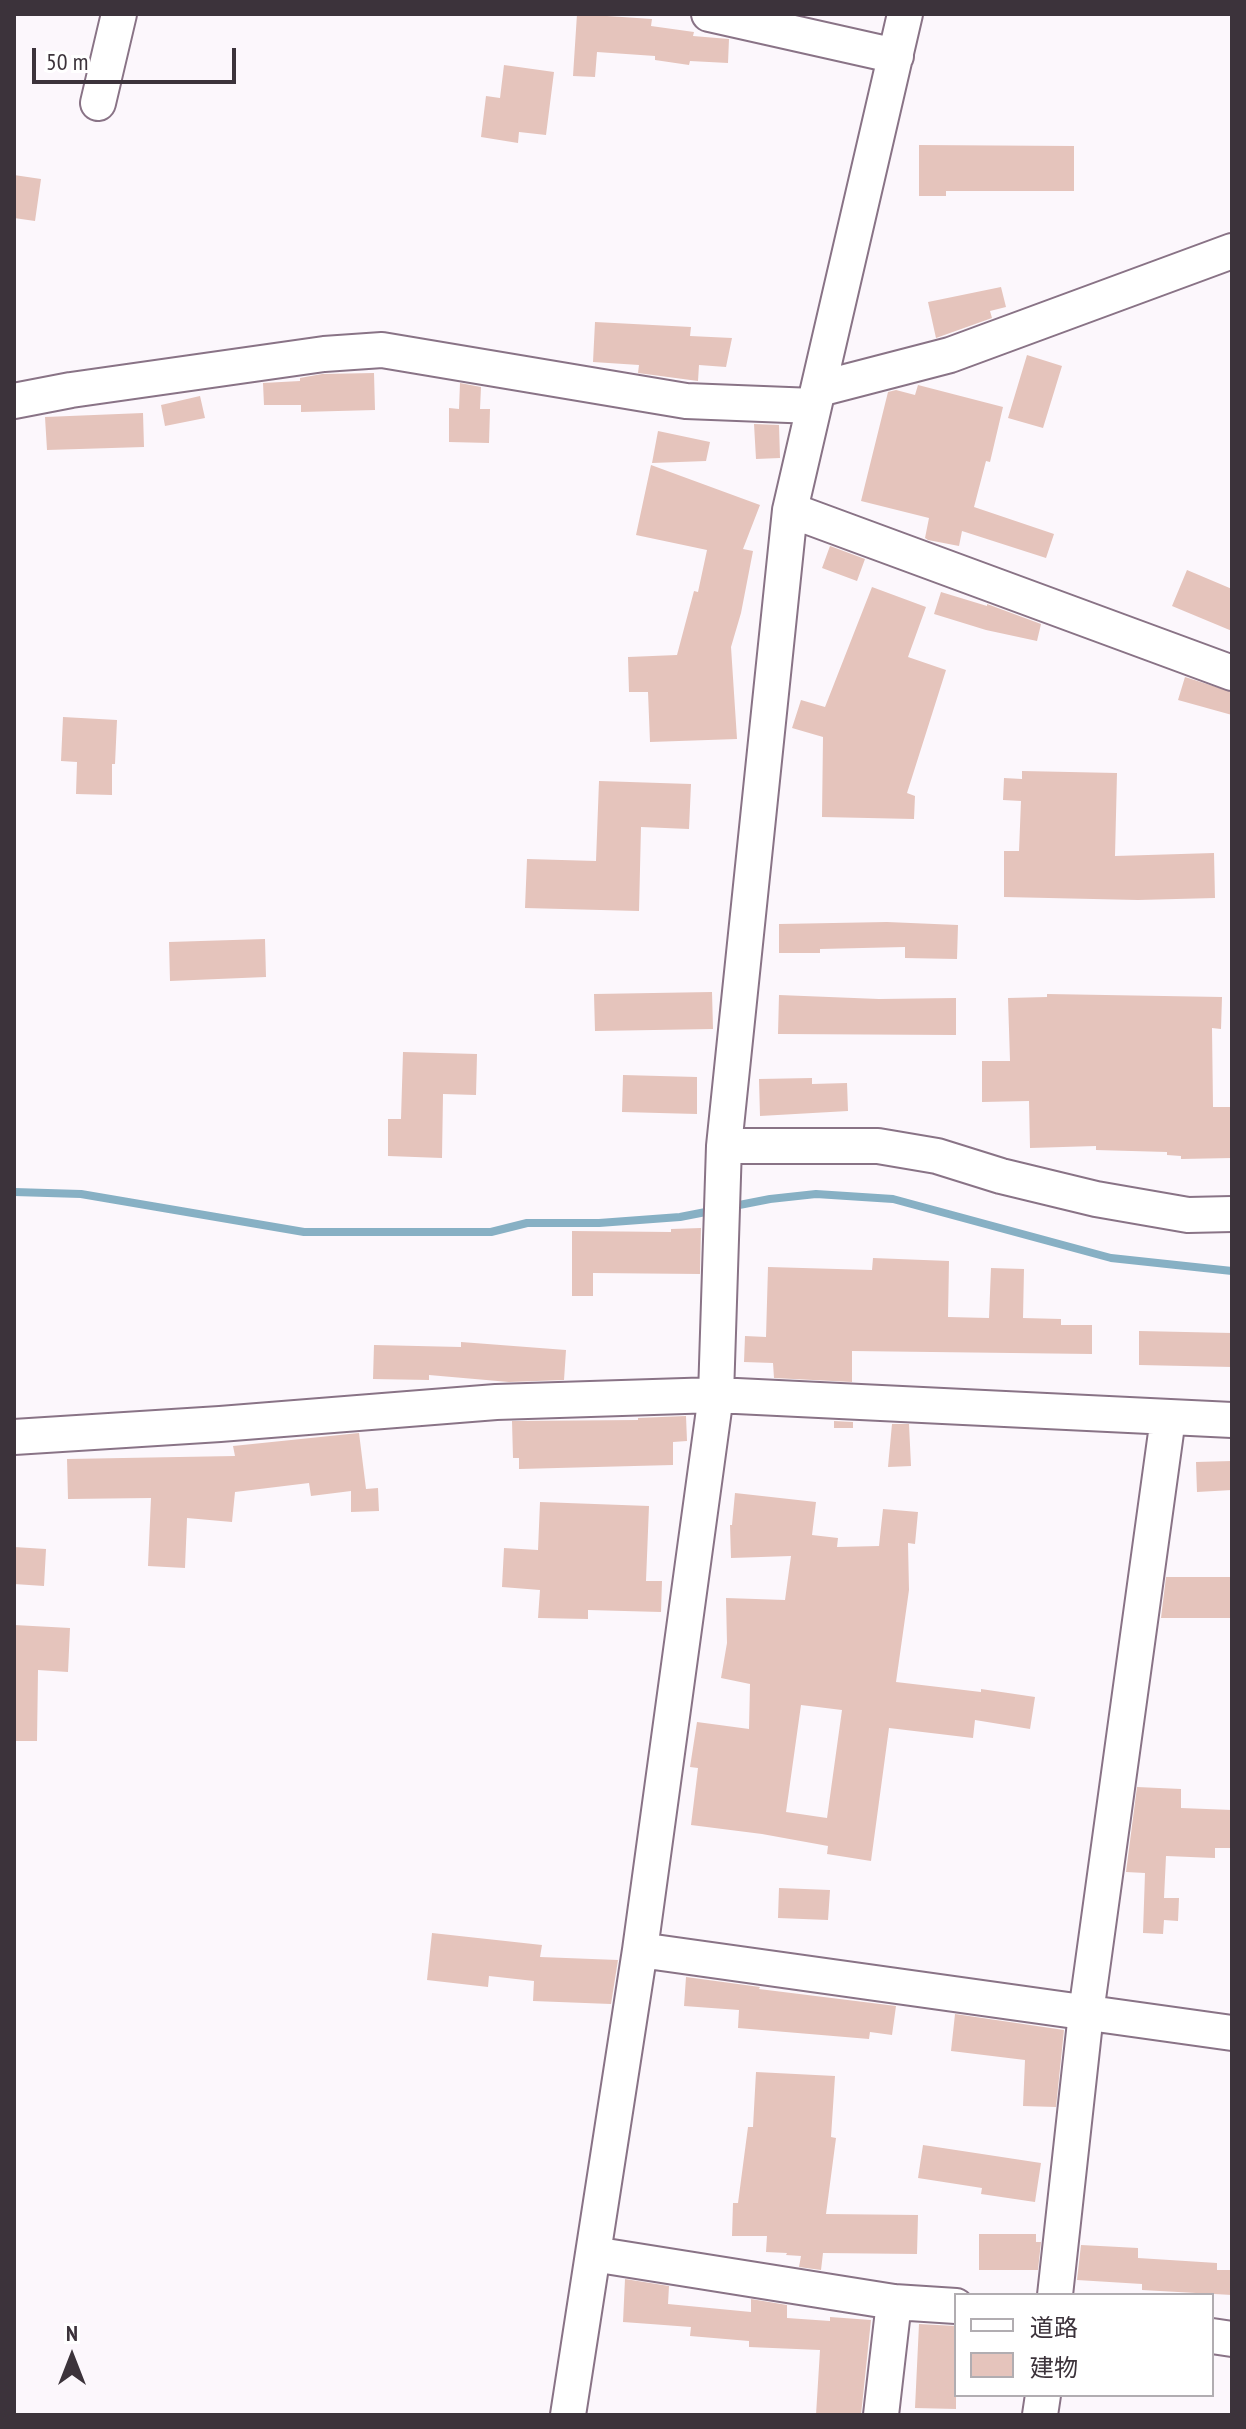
<!DOCTYPE html>
<meta charset="utf-8">
<style>
body{margin:0}
#map{position:relative;width:1246px;height:2429px;overflow:hidden;background:#fcf7fc;font-family:"PT Sans Narrow","Noto Sans JP",sans-serif}
canvas{display:block}
.frame{position:absolute;inset:0;border:16px solid #3c333b;pointer-events:none}
.legend{position:absolute;left:954px;top:2293px;width:260px;height:104px;box-sizing:border-box;background:#fff;border:2px solid #b1adb1;margin:0;padding:10px 14px;list-style:none;font-size:24px;color:#3c333b}
.legend li{display:flex;align-items:center;gap:16px;height:40px}
.legend b{width:40px;border:2px solid #b1adb1}
.north{position:absolute;left:32px;top:2317px;width:80px;height:80px;-webkit-text-stroke:6px #fff;paint-order:stroke;rotate:0deg;font-size:22px;font-weight:700;line-height:32px;text-align:center;color:#3c333b}
.north::after{content:'';display:block;margin:auto;width:28px;height:36px;background:#3c333b;clip-path:polygon(50% 0,100% 100%,50% 72%,0 100%)}
.scale{position:absolute;left:32px;top:48px;width:204px;height:36px;box-sizing:border-box;border:4px solid #3c333b;border-top:0;padding-left:10px;font-size:24px;line-height:28px;white-space:nowrap;color:#3c333b;-webkit-text-stroke:6px #fff;paint-order:stroke}
</style>
<div id="map">
<canvas width="1246" height="2429"></canvas>
<div class="frame"></div>
<ul class="legend">
<li><b style="height:10px;background:#fff"></b>道路</li>
<li><b style="height:22px;background:#e5c4bc"></b>建物</li>
</ul>
<div class="north">N</div>
<div class="scale">50 m</div>
</div>
<script>
const ctx = document.querySelector('canvas').getContext('2d');
ctx.lineJoin = 'round';
const shape = rows => new Path2D(rows.map(r => 'M' + r).join(''));
function trace(path, color, width, dash) { ctx.strokeStyle = color; ctx.lineWidth = width; ctx.lineCap = dash ? 'butt' : 'round'; ctx.setLineDash(dash || []); ctx.stroke(path); }
function fillPath(path, color) { ctx.fillStyle = color; ctx.fill(path, 'evenodd'); }
const stream = shape([
 [14,1192,81,1194,304,1232,491,1232,527,1223,599,1223,680,1217,716,1210],
 [729,1207,770,1199,816,1194,893,1199,1111,1258,1232,1271]
]);
const building = shape([
 [577,14,652,19,651,26,694,32,693,36,729,39,728,63,690,61,689,65,655,60,655,56,597,52,595,77,573,76],
 [504,65,554,72,546,135,519,132,518,143,481,137,486,96,500,98],
 [919,145,1074,146,1074,191,946,191,946,196,919,196],
 [14,175,41,179,35,221,14,218],
 [1001,287,1006,307,990,311,992,318,936,338,928,302],
 [595,322,691,327,690,336,732,338,726,367,699,365,698,381,638,373,639,365,593,362],
 [1027,355,1062,366,1043,428,1008,418],
 [374,373,375,410,301,412,301,405,264,405,263,383,300,381,300,378,322,374],
 [460,383,481,387,480,409,490,409,489,443,449,442,449,408,459,409],
 [918,385,1003,407,990,462,986,461,974,507,1054,534,1046,558,962,531,959,546,928,540,925,538,929,518,861,501,888,392,896,390,915,395],
 [200,396,205,418,165,426,161,405],
 [143,413,144,447,47,450,45,417],
 [754,424,779,425,780,458,756,459],
 [658,431,710,442,706,461,652,463],
 [651,465,760,505,743,549,753,551,741,613,731,647,737,739,650,742,648,692,629,692,628,657,677,655,694,591,698,592,707,550,636,535],
 [830,546,865,559,857,581,822,568],
 [1187,570,1232,589,1232,631,1172,606],
 [872,587,926,607,908,657,946,670,907,793,915,796,914,819,822,817,823,737,792,728,801,700,825,707],
 [941,592,987,606,987,604,1041,624,1037,641,986,630,934,614],
 [1185,677,1232,692,1232,715,1178,700],
 [63,717,117,720,115,764,112,764,112,795,76,794,77,762,61,761],
 [1022,771,1117,773,1115,856,1214,853,1215,898,1138,900,1004,897,1004,851,1019,851,1021,801,1003,800,1004,778,1022,779],
 [599,781,691,784,689,829,641,827,639,911,525,908,527,859,596,861],
 [887,922,958,925,957,959,905,958,905,947,820,949,820,953,779,953,779,924],
 [265,939,266,977,170,981,169,942],
 [712,992,713,1029,595,1031,594,994],
 [1047,994,1222,997,1221,1029,1212,1028,1213,1107,1232,1107,1232,1158,1181,1159,1181,1156,1167,1155,1167,1152,1096,1150,1096,1146,1030,1148,1029,1101,982,1102,982,1061,1010,1061,1008,998,1047,997],
 [779,995,879,999,956,998,956,1035,778,1034],
 [403,1052,477,1054,476,1095,443,1094,442,1158,388,1156,388,1119,401,1119],
 [623,1075,697,1077,697,1114,622,1112],
 [812,1078,812,1084,847,1083,848,1111,760,1116,759,1079],
 [701,1228,700,1274,593,1273,593,1296,572,1296,572,1231,671,1232,671,1229],
 [873,1258,949,1261,948,1317,989,1318,991,1268,1024,1269,1023,1318,1061,1319,1061,1325,1092,1325,1092,1354,852,1351,852,1382,774,1378,773,1363,744,1362,745,1336,766,1337,768,1267,872,1270],
 [1139,1331,1232,1333,1232,1367,1139,1365],
 [461,1342,566,1350,564,1380,509,1382,429,1375,429,1380,373,1379,374,1345,461,1347],
 [686,1416,687,1441,673,1442,673,1465,519,1469,519,1458,513,1458,512,1421,638,1420,638,1418],
 [834,1421,853,1422,853,1428,834,1428],
 [892,1424,909,1424,911,1466,888,1467],
 [359,1433,366,1489,378,1488,379,1511,351,1512,351,1491,311,1496,309,1483,235,1492,232,1522,187,1518,185,1568,148,1566,151,1498,68,1499,67,1459,235,1456,233,1446],
 [1232,1461,1232,1490,1197,1492,1196,1462],
 [735,1493,816,1502,812,1535,838,1538,837,1547,879,1546,883,1509,918,1512,915,1544,908,1543,909,1590,896,1682,981,1692,981,1689,1035,1697,1030,1729,975,1720,973,1738,889,1728,871,1861,827,1854,828,1846,762,1834,691,1825,698,1768,690,1767,697,1722,749,1729,750,1684,721,1678,727,1643,726,1598,785,1600,791,1556,731,1558,730,1525,732,1525],
 [801,1705,842,1710,827,1818,786,1812],
 [540,1502,649,1506,646,1581,662,1581,661,1612,588,1610,588,1619,538,1618,540,1590,502,1587,504,1548,538,1550],
 [14,1547,46,1549,44,1586,14,1584],
 [1166,1577,1232,1577,1232,1618,1161,1618],
 [14,1625,70,1628,68,1672,38,1670,37,1741,14,1741],
 [1137,1787,1181,1789,1181,1808,1232,1810,1231,1848,1215,1848,1215,1858,1166,1856,1164,1898,1179,1898,1178,1921,1164,1920,1163,1934,1143,1933,1145,1873,1126,1872],
 [779,1888,830,1890,828,1920,778,1918],
 [432,1933,542,1945,540,1957,618,1960,611,2004,533,2001,534,1981,489,1976,488,1987,427,1980],
 [686,1977,760,1987,759,1989,896,2006,892,2035,870,2032,869,2039,738,2028,739,2010,684,2006],
 [955,2014,1064,2030,1056,2107,1023,2106,1025,2060,951,2051],
 [756,2072,835,2076,831,2137,836,2138,826,2214,918,2215,917,2254,823,2253,821,2270,799,2267,801,2256,786,2255,787,2253,766,2252,767,2236,732,2236,733,2203,738,2203,748,2127,753,2127],
 [923,2145,1041,2163,1035,2202,981,2194,982,2188,918,2178],
 [979,2234,1036,2234,1036,2242,1041,2242,1038,2270,979,2270],
 [1081,2245,1138,2248,1138,2258,1217,2263,1217,2270,1232,2270,1232,2295,1142,2290,1142,2284,1077,2280],
 [625,2279,669,2286,668,2304,751,2312,751,2299,787,2305,787,2318,830,2321,830,2317,871,2320,861,2415,816,2415,820,2350,749,2347,749,2341,690,2336,691,2327,623,2322],
 [919,2324,956,2326,956,2409,915,2408]
]);
const minor = shape([
 [709,14,896,56],
 [98,103,119,14],
 [819,389,950,355,1232,251],
 [14,401,71,390,324,354,382,350,686,401,814,406],
 [790,510,1232,673],
 [724,1146,878,1146,937,1156,1001,1176,1096,1199,1188,1215,1232,1214],
 [14,1437,220,1424,496,1402,716,1395,1232,1420],
 [640,1950,1232,2033],
 [593,2254,894,2302,956,2306],
 [1055,2295,1086,2013,1168,1418],
 [1212,2336,1232,2339],
 [568,2415,640,1950,716,1395,724,1146,790,510,905,14],
 [881,2415,894,2302],
 [1040,2415,1043,2395]
]);
trace(stream, '#87b0c4', 8);
fillPath(building, '#e5c4bc');
trace(minor, '#897386', 38);
trace(minor, '#fff', 34);
</script>
